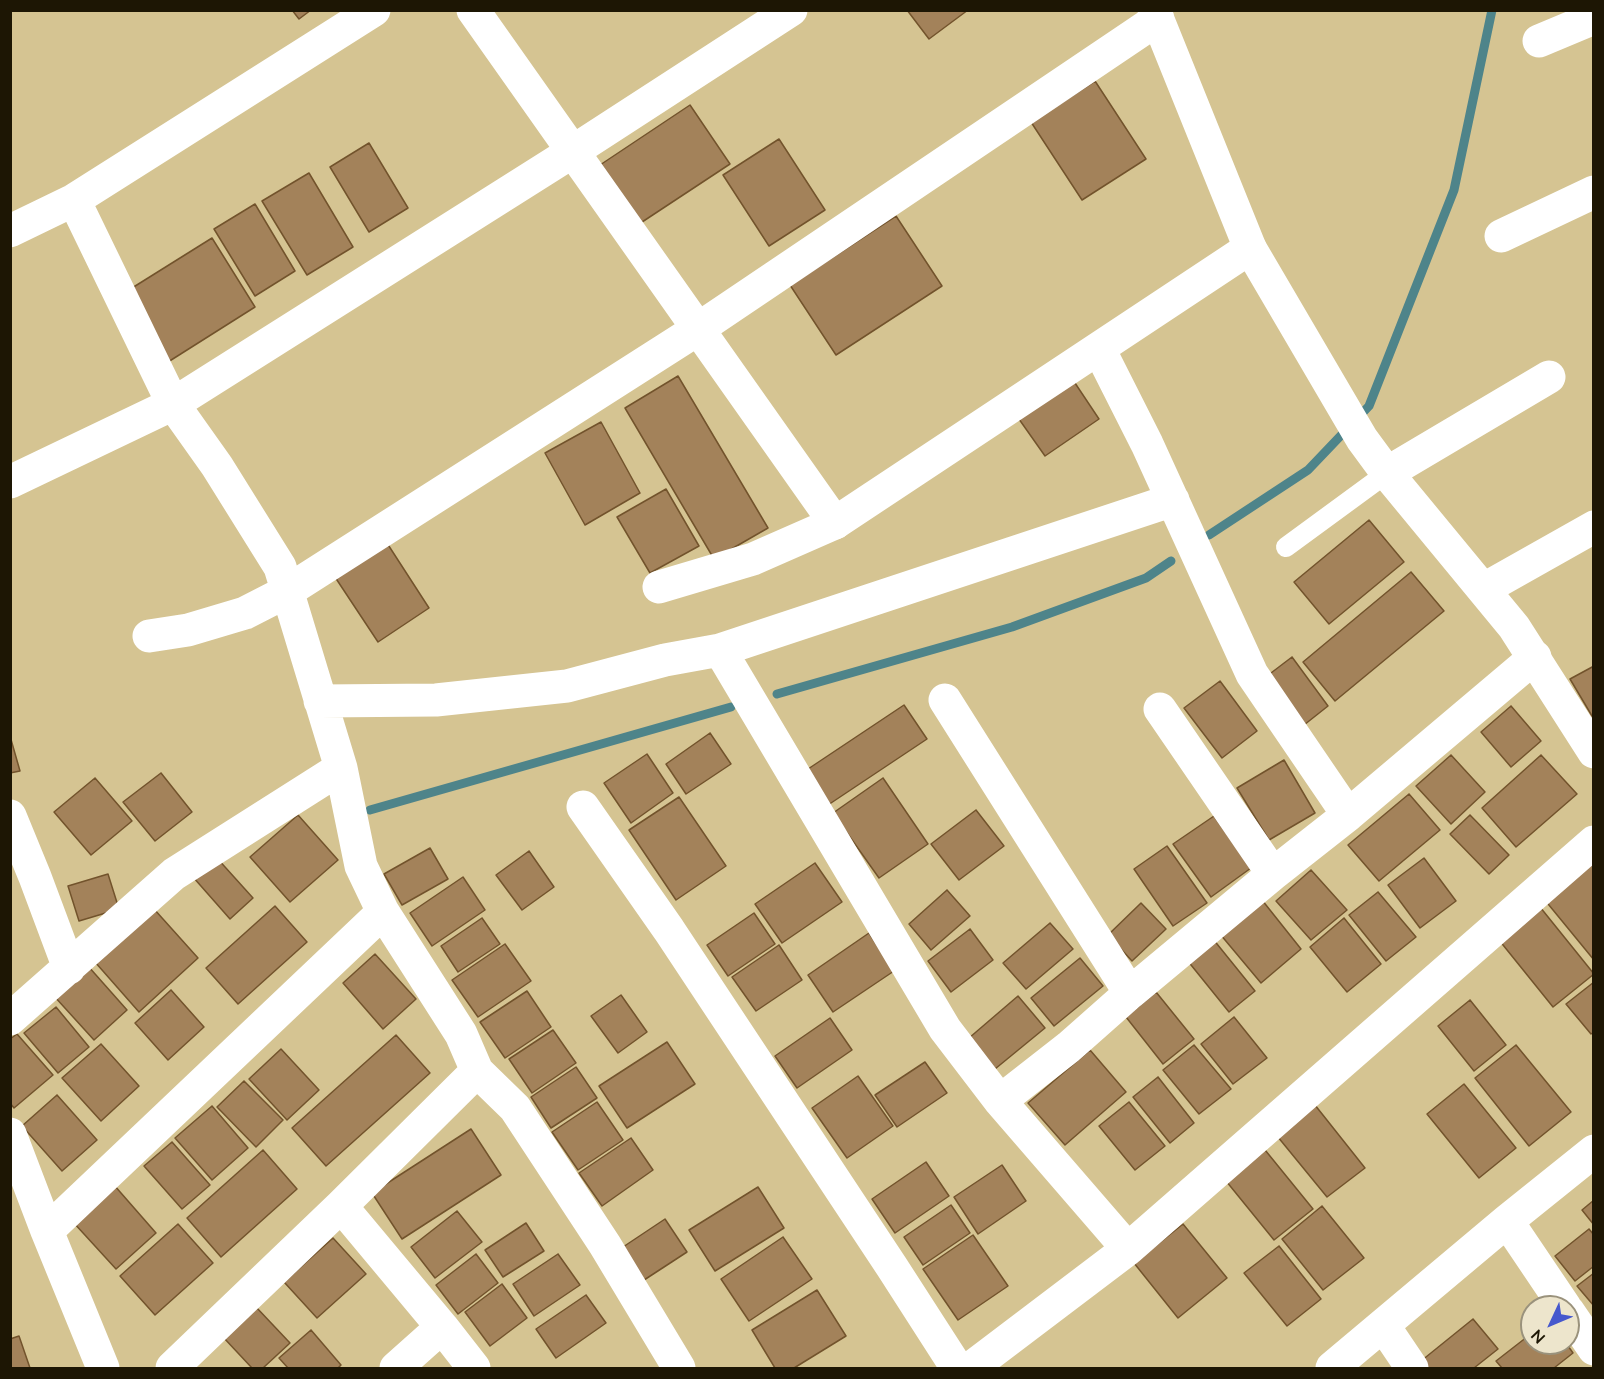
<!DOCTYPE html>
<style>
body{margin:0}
#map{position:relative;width:1604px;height:1379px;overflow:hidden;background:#d5c492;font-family:"Nunito Sans",sans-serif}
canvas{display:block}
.frame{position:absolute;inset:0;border:12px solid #1d1604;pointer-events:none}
.north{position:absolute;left:1520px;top:1295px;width:60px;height:60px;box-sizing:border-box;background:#ede5cc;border:2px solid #9a927c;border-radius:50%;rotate:226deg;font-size:16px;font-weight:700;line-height:24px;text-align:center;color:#1d1604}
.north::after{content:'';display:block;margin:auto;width:21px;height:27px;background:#4658cd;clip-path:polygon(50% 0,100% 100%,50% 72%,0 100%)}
</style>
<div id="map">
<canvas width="1604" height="1379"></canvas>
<div class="frame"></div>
<div class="north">N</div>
</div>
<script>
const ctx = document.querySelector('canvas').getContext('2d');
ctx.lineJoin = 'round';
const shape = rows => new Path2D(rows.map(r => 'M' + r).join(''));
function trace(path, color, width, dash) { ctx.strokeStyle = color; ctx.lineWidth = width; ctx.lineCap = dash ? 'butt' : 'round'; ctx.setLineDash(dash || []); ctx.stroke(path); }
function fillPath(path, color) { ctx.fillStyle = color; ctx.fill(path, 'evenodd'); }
const stream = shape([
 [1209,535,1308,470,1369,406,1454,190,1492,10],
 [777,694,1012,627,1146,578,1171,561],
 [370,810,731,707]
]);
const building = shape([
 [292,10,311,10,299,19,292,10],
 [907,10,968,10,929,39,907,10],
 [1095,81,1146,159,1082,200,1031,122,1095,81],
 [690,105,730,164,636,226,597,167,690,105],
 [779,139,825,210,769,246,723,175,779,139],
 [369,143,408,208,369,232,330,167,369,143],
 [309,173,353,247,307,275,262,201,309,173],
 [255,204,295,271,255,296,214,229,255,204],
 [896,216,942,286,836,355,790,285,896,216],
 [212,238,255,307,168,362,124,293,212,238],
 [1069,374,1099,419,1045,456,1014,412,1069,374],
 [678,376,768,528,714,559,625,408,678,376],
 [601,422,640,493,585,525,545,453,601,422],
 [666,489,699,546,650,573,617,517,666,489],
 [1369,520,1404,562,1329,624,1294,582,1369,520],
 [385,540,429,608,378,642,333,574,385,540],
 [1411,572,1444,611,1335,701,1303,662,1411,572],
 [1292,657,1328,706,1304,725,1267,676,1292,657],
 [1594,666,1594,715,1592,716,1570,679,1594,666],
 [1220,681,1257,731,1222,758,1184,708,1220,681],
 [904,705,927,739,825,807,802,773,904,705],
 [1511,706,1541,741,1511,767,1481,732,1511,706],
 [710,733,731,764,686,794,666,764,710,733],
 [10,736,20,771,10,773,10,736],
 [647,754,673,793,631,823,604,783,647,754],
 [1451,755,1485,792,1451,824,1416,786,1451,755],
 [1541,755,1577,794,1516,847,1482,808,1541,755],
 [1284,760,1315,813,1269,840,1237,788,1284,760],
 [161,773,192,812,155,841,123,802,161,773],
 [95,778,132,821,91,855,54,812,95,778],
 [883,778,928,844,879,878,833,813,883,778],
 [1409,794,1440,830,1379,881,1348,845,1409,794],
 [679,797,726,866,676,900,629,830,679,797],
 [976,810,1004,846,959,880,931,844,976,810],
 [298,815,338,860,290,902,250,857,298,815],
 [1470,815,1509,855,1489,874,1450,834,1470,815],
 [1214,816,1251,868,1211,897,1173,844,1214,816],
 [1167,846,1207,903,1173,926,1134,869,1167,846],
 [430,848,448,879,402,905,384,874,430,848],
 [529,851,554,887,522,910,496,875,529,851],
 [216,857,253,898,230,919,193,877,216,857],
 [1424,858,1456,901,1420,928,1388,885,1424,858],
 [815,863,842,902,782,943,755,904,815,863],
 [1594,863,1594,960,1544,899,1594,863],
 [1311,870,1347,910,1311,940,1276,901,1311,870],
 [108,874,119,909,79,921,68,886,108,874],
 [463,877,485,910,432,946,410,913,463,877],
 [947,890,970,916,931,950,909,924,947,890],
 [1378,892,1416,937,1386,961,1349,915,1378,892],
 [1262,900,1301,949,1261,983,1220,934,1262,900],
 [1141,903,1166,929,1132,961,1108,935,1141,903],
 [275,906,307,942,238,1004,206,968,275,906],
 [1540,907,1594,974,1553,1007,1499,940,1540,907],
 [154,909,198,958,139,1012,95,962,154,909],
 [754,913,775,944,728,976,707,945,754,913],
 [482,918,500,944,458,972,441,946,482,918],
 [1344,918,1381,964,1347,992,1310,947,1344,918],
 [1050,923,1073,949,1026,989,1003,963,1050,923],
 [970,929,993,960,951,992,928,961,970,929],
 [869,933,894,971,833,1012,808,975,869,933],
 [1213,939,1255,991,1229,1012,1187,960,1213,939],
 [505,944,531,981,478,1017,452,980,505,944],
 [779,945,802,980,756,1011,732,977,779,945],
 [375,954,416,999,383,1029,343,983,375,954],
 [1080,958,1103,986,1054,1026,1031,998,1080,958],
 [88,966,127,1010,94,1040,54,996,88,966],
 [1594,982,1594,1032,1591,1034,1566,1004,1594,982],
 [171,990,204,1027,168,1060,135,1023,171,990],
 [527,991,551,1027,505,1058,480,1022,527,991],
 [1156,992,1194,1039,1163,1064,1126,1017,1156,992],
 [621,995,647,1032,618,1053,591,1016,621,995],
 [1018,996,1045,1028,995,1069,969,1038,1018,996],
 [1470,1000,1506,1045,1474,1071,1438,1026,1470,1000],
 [56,1007,89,1047,58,1073,24,1033,56,1007],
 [1234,1017,1267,1058,1233,1084,1201,1044,1234,1017],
 [830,1018,852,1050,797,1088,775,1056,830,1018],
 [553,1030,576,1063,532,1093,509,1059,553,1030],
 [17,1034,53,1075,14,1108,10,1103,10,1039,17,1034],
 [396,1035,430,1073,326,1166,292,1128,396,1035],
 [667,1042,695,1084,627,1128,599,1086,667,1042],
 [101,1044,139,1086,101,1121,62,1078,101,1044],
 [1194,1045,1231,1089,1199,1114,1163,1070,1194,1045],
 [1516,1045,1571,1112,1529,1146,1475,1078,1516,1045],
 [281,1049,319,1090,287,1120,249,1079,281,1049],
 [1090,1050,1126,1092,1065,1145,1028,1103,1090,1050],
 [925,1062,947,1093,897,1127,875,1095,925,1062],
 [576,1067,597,1098,551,1128,531,1097,576,1067],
 [858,1076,893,1126,847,1158,812,1108,858,1076],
 [1158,1077,1194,1123,1170,1143,1133,1097,1158,1077],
 [244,1081,283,1120,256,1147,217,1107,244,1081],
 [1464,1084,1516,1148,1479,1178,1427,1114,1464,1084],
 [57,1095,97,1140,62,1171,22,1126,57,1095],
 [1311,1100,1365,1168,1327,1197,1273,1131,1311,1100],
 [597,1102,623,1140,578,1170,552,1132,597,1102],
 [1129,1102,1165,1146,1135,1170,1099,1126,1129,1102],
 [212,1106,248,1148,212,1180,175,1138,212,1106],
 [471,1129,501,1175,402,1239,372,1193,471,1129],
 [631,1138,653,1170,602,1206,579,1173,631,1138],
 [172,1142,210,1185,182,1209,144,1166,172,1142],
 [1261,1145,1313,1209,1274,1240,1222,1176,1261,1145],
 [263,1150,297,1189,221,1257,187,1218,263,1150],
 [926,1162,949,1196,895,1233,872,1199,926,1162],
 [1002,1165,1026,1201,978,1234,954,1197,1002,1165],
 [114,1185,156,1233,116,1269,73,1222,114,1185],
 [758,1187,784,1228,715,1271,689,1230,758,1187],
 [1594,1200,1594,1225,1582,1210,1594,1200],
 [951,1205,970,1233,923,1265,904,1237,951,1205],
 [1322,1206,1364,1258,1323,1290,1282,1239,1322,1206],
 [457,1211,482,1242,435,1278,411,1247,457,1211],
 [665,1219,687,1252,641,1282,620,1249,665,1219],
 [526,1223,544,1251,503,1277,485,1250,526,1223],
 [178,1224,213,1263,155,1315,120,1276,178,1224],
 [1183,1224,1227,1278,1178,1318,1134,1263,1183,1224],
 [1589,1229,1594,1235,1594,1266,1575,1281,1555,1256,1589,1229],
 [973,1235,1008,1286,958,1320,923,1269,973,1235],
 [783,1237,812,1279,749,1321,721,1279,783,1237],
 [333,1238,366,1274,317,1318,284,1282,333,1238],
 [1279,1246,1321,1299,1287,1326,1244,1273,1279,1246],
 [476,1254,498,1283,458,1314,436,1285,476,1254],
 [558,1254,580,1285,534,1316,513,1284,558,1254],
 [1594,1273,1594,1306,1577,1286,1594,1273],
 [502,1284,527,1318,490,1346,465,1312,502,1284],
 [817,1290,846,1336,794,1368,775,1368,752,1330,817,1290],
 [586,1295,606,1323,556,1358,536,1329,586,1295],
 [256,1307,290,1343,263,1368,252,1368,223,1337,256,1307],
 [1473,1319,1498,1349,1474,1368,1428,1368,1421,1361,1473,1319],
 [311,1330,341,1365,338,1368,288,1368,279,1358,311,1330],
 [1532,1333,1532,1343,1566,1343,1573,1353,1554,1368,1502,1368,1496,1361,1532,1333],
 [19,1336,30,1368,10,1368,10,1339,19,1336]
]);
const lane = shape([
 [1286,547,1387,473]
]);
const street = shape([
 [1154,10,1250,248],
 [1539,41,1594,18],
 [74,200,173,404,217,466,280,567,341,768,361,866,383,912,461,1034,477,1071,341,1206,172,1368],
 [10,231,74,200,374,10],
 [1501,236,1594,192],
 [1099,349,1147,444,1252,674,1348,815],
 [1387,473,1549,377],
 [10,482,173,404,572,152,791,10],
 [659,587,753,559,835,523],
 [1484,589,1594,527],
 [149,636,188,630,245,613,286,592,698,329,1158,19],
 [720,650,945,1029,1000,1101,1128,1249],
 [945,700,1130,993],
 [320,701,436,700,567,686,665,660,720,650,1173,500],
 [1160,709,1273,874],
 [583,807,669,930,892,1267,957,1368],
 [10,816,35,877,69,968],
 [10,1019,174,874,341,768],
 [477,1071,515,1108,605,1245,679,1368],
 [1000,1101,1069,1047,1130,993,1273,874,1348,815,1535,657],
 [10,1134,47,1231,103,1368],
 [341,1206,442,1327,474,1368],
 [1507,1221,1565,1307],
 [47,1231,383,912],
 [1568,1311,1594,1349],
 [1383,1325,1412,1368],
 [396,1368,442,1327],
 [971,1368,1128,1249,1594,842],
 [1332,1368,1507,1221,1594,1151]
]);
const secondary = shape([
 [473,10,835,523,1250,248,1362,439,1387,473,1514,627,1594,752]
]);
trace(stream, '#4e848a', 9);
fillPath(building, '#a3825a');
trace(building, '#72532c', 1.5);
trace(lane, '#fff', 20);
trace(street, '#fff', 33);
trace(secondary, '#fff', 33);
</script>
